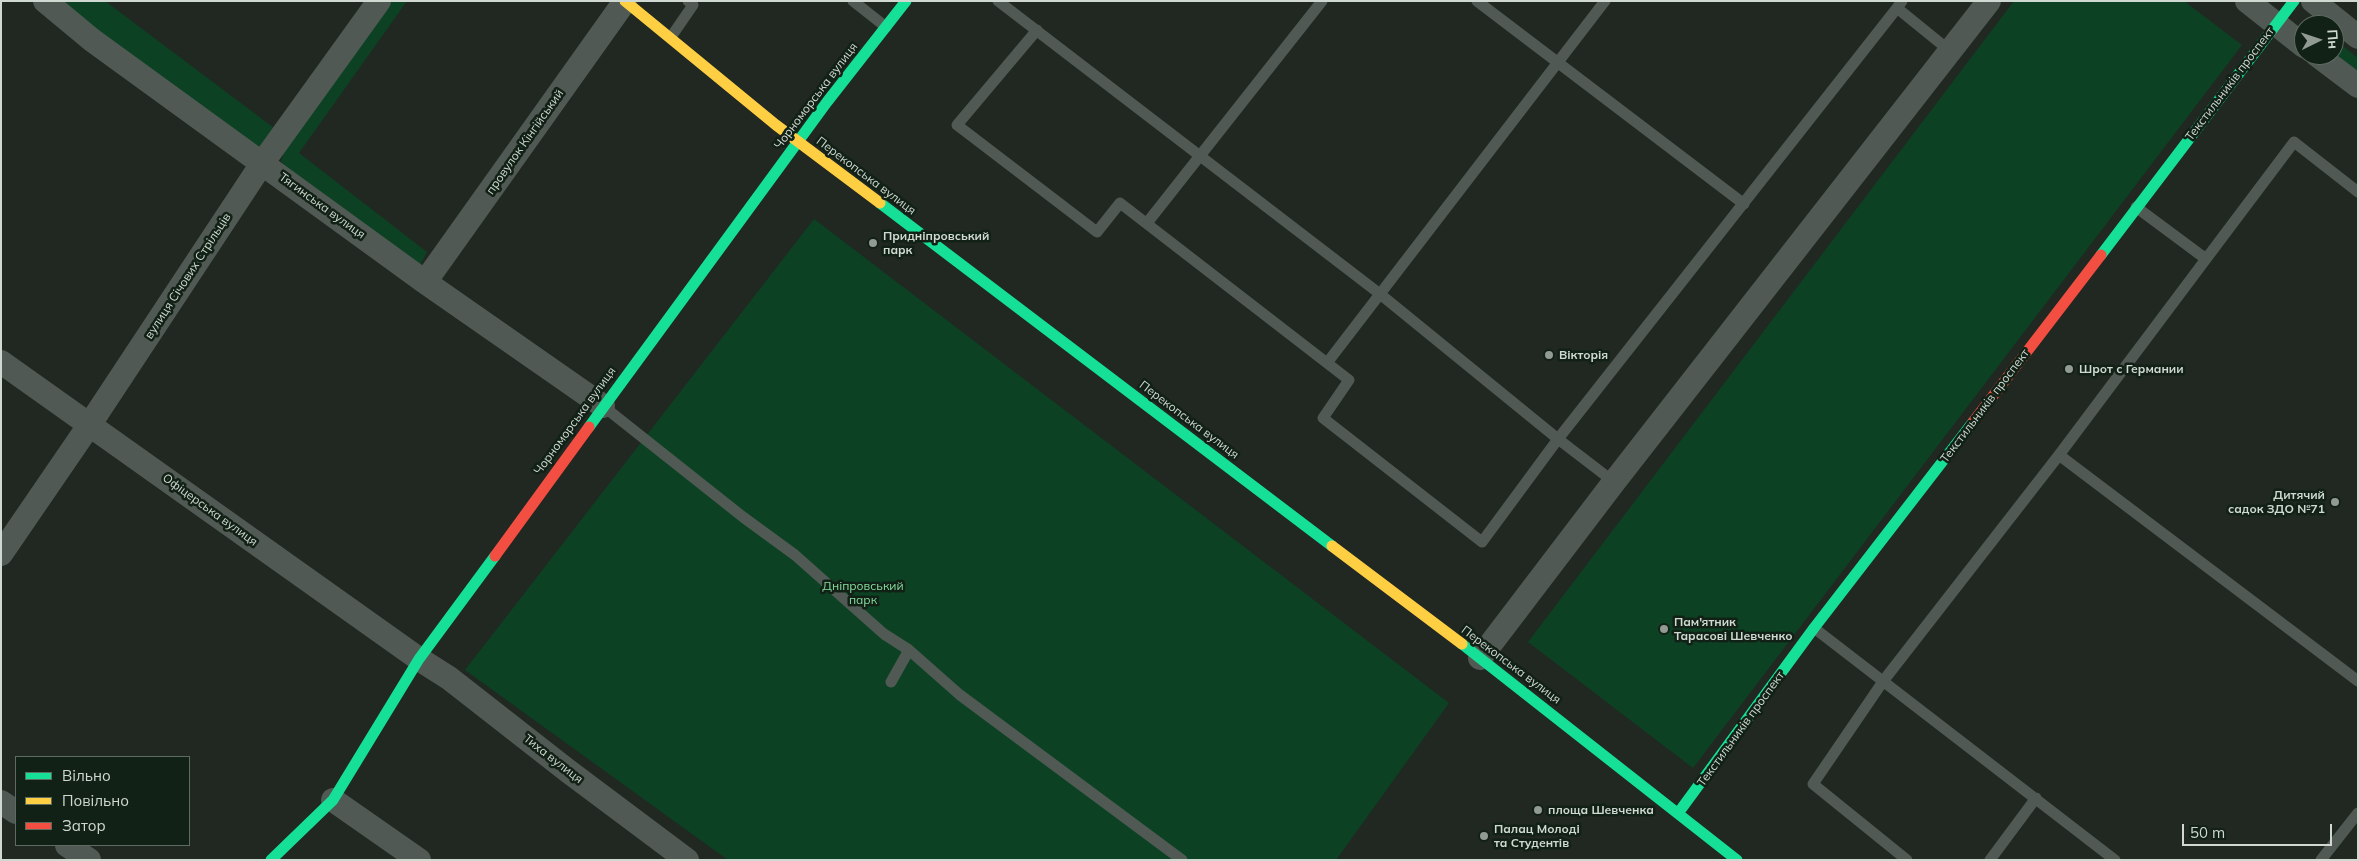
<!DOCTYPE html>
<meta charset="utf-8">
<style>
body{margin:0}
#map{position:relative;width:2359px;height:861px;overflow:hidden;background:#202821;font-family:Mulish,sans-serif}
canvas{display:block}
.frame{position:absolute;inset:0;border:2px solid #cfd9d1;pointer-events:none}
.legend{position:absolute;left:15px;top:756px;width:175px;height:90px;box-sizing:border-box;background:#122116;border:1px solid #5e6b61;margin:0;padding:6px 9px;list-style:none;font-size:15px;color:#cfd9d1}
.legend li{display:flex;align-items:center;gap:10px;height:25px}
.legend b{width:25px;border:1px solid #5e6b61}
.north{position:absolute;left:2294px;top:15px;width:50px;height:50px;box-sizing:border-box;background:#122116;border:1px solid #5e6b61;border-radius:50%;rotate:86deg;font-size:14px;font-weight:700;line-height:20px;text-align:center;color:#cfd9d1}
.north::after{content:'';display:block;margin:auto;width:18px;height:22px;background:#929b93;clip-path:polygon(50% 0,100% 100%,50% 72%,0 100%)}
.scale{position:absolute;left:2182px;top:824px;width:150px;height:22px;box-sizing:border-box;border:2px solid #cfd9d1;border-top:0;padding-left:6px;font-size:15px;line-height:18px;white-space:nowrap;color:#cfd9d1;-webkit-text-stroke:4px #122116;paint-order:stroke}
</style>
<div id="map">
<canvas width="2359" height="861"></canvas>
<div class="frame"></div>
<ul class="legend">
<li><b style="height:6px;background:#16e098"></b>Вільно</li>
<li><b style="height:6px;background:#ffcf43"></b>Повільно</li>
<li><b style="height:6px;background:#f24e42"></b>Затор</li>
</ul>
<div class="north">Пн</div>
<div class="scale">50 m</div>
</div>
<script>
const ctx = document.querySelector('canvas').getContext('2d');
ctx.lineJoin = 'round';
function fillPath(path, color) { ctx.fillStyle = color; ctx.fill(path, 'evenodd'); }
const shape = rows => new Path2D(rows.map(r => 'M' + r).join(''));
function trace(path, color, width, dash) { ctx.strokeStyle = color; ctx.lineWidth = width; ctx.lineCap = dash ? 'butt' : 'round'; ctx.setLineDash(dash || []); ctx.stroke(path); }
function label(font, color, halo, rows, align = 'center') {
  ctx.font = font + ' Mulish,sans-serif'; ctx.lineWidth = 5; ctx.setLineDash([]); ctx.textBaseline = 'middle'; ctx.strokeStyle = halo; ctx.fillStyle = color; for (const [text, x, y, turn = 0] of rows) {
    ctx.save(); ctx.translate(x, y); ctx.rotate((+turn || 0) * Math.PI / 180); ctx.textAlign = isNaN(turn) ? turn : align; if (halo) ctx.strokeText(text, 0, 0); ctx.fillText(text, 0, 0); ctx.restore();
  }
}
const green = shape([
 [55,1,105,1,274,128,259,148],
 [389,1,407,1,299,153,427,252,418,269,288,172,281,161,286,147],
 [2014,1,2184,1,2242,45,1693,768,1528,642],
 [2334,39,2358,58,2358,74,2334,55],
 [814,219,1449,703,1336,860,728,860,465,670]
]);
const lane = shape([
 [853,1,886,27],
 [998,1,1380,294,1558,439,1614,482],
 [1477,1,1744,204],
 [1902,1,1897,8,1950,51],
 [1037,30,957,125,1097,232,1120,203,1349,380,1323,418,1482,542,1558,439,1897,8],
 [671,37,693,5,688,1],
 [1147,223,1322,1],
 [2206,259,2294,142,2358,192],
 [1327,363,1605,1],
 [603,406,743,517,795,555,884,634,909,650,960,695,1182,860],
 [2059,455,2358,681],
 [1814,628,2115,860],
 [891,682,909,650],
 [1907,860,1813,784,1884,680,2059,455,2206,259,2136,207],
 [1990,860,2036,798],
 [2321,860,2358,813]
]);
const street = shape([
 [45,1,92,40,425,282,603,406],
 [2247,1,2304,46],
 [2313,1,2358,37],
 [2317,55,2358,86],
 [425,282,625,1],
 [1,362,419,659,449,678,568,771,687,860],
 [1,554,90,424,263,162,379,1],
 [1480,658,1614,482,1989,1],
 [333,800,419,860],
 [1,802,16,812],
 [67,845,89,860]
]);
const fast = shape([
 [880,203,1332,546],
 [2101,255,2294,1],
 [589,427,827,102,906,1],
 [1462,644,1737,860],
 [1679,812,1814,628,1973,422],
 [271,860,333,800,419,659,495,556]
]);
const slow = shape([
 [625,1,776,125,880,203],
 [1332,546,1462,644]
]);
const jam = shape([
 [1973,422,2101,255],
 [495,556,589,427]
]);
const markers = [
 [873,243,5,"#929b93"],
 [1549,355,5,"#929b93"],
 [2069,369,5,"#929b93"],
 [2335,502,5,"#929b93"],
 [1664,629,5,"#929b93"],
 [1538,810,5,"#929b93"],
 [1484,836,5,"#929b93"]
];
const streetNames = [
 ["Текстильників проспект",2230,84,-53],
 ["Чорноморська вулиця",816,96,-53],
 ["провулок Кінгійський",525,142,-55],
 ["Перекопська вулиця",866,176,37],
 ["Тягинська вулиця",322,206,36],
 ["вулиця Січових Стрільців",188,276,-57],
 ["Текстильників проспект",1985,406,-53],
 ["Перекопська вулиця",1189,420,37],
 ["Чорноморська вулиця",575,421,-54],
 ["Офіцерська вулиця",210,510,36],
 ["Перекопська вулиця",1511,665,37],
 ["Текстильників проспект",1741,729,-54],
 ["Тиха вулиця",553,759,38]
];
const poiNames = [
 ["Придніпровський",883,236],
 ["парк",883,250],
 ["Вікторія",1559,355],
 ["Шрот с Германии",2079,369],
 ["Дитячий",2325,495,"right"],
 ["садок ЗДО №71",2325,509,"right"],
 ["Пам'ятник",1674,622],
 ["Тарасові Шевченко",1674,636],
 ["площа Шевченка",1548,810],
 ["Палац Молоді",1494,829],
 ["та Студентів",1494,843]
];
const parkNames = [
 ["Дніпровський",863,586],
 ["парк",863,600]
];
fillPath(green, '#0c4223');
trace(lane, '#505953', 11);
trace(street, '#505953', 24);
trace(fast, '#16e098', 11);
trace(slow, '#ffcf43', 11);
trace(jam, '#f24e42', 11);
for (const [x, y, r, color] of markers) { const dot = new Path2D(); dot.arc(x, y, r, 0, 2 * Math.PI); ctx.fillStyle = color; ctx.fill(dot); trace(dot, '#122116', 2); }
label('12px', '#cfd9d1', '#122116', streetNames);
label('bold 12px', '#cfd9d1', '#122116', poiNames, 'left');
label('12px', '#84dc9e', '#122116', parkNames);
</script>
